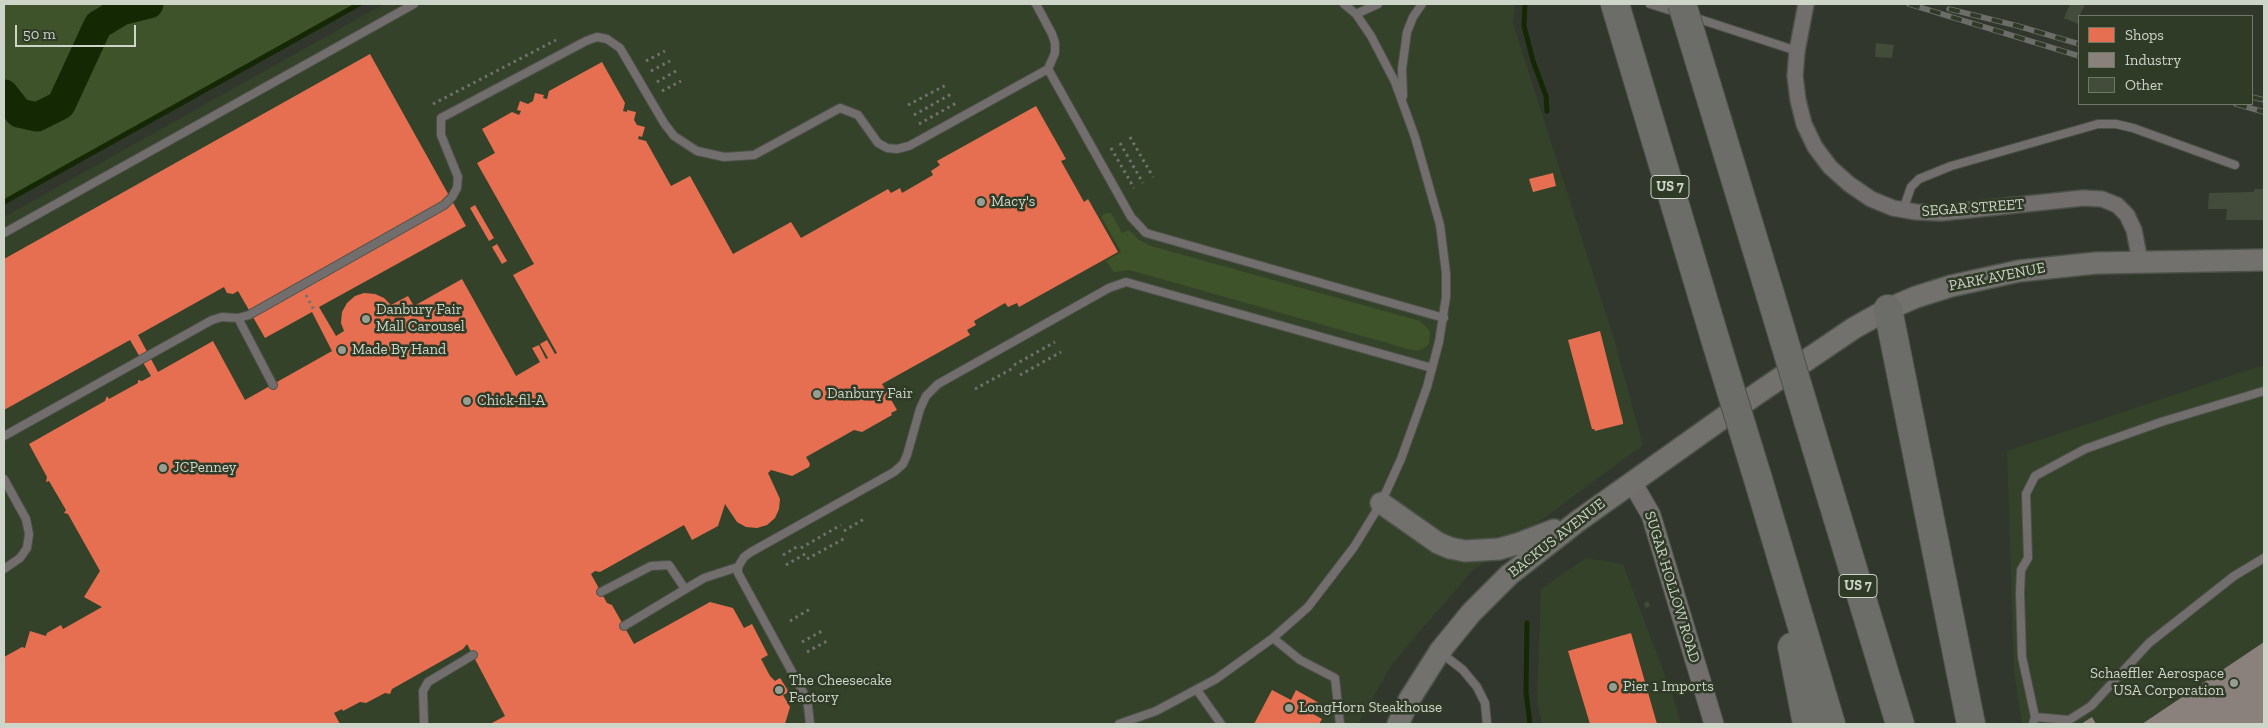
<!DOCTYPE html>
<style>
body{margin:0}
#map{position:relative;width:2268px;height:728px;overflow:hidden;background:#31372c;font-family:"Zilla Slab",serif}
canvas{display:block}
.frame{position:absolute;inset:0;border:5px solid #cdd4c8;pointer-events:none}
.legend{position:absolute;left:2078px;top:15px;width:175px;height:90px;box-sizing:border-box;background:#303b27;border:1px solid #6f7867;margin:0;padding:6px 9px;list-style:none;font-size:15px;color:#cdd4c8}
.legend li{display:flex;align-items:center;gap:10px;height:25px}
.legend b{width:25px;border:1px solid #6f7867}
.scale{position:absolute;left:15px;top:25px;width:121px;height:22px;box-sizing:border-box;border:2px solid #cdd4c8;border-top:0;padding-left:6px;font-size:15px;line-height:18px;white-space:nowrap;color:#cdd4c8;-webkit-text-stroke:4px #303b27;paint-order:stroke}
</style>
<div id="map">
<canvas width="2268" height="728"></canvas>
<div class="frame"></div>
<ul class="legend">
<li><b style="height:14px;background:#e76f51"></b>Shops</li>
<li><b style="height:14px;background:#8a817c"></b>Industry</li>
<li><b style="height:14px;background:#434c3b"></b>Other</li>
</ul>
<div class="scale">50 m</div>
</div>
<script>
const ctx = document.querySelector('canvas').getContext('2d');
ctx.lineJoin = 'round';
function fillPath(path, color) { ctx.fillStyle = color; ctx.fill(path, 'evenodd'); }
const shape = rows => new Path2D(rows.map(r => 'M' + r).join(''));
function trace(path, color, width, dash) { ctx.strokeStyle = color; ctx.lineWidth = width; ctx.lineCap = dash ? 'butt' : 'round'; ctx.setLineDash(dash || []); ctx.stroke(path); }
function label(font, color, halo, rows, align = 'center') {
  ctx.font = font + ' "Zilla Slab",serif'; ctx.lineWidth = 5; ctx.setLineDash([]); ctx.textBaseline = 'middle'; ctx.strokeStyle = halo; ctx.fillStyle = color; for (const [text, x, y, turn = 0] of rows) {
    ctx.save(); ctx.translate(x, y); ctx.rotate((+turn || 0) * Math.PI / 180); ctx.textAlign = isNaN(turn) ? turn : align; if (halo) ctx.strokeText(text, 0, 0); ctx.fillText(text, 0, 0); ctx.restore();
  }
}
const built = shape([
 [384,4,1515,4,1513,23,1615,342,1643,445,1471,572,1392,664,1358,724,4,724,4,217],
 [2264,366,2264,724,2022,724,2014,673,2007,451,2254,368],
 [1586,558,1623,564,1675,702,1681,724,1542,724,1537,701,1541,589]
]);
const green = shape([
 [4,4,359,4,4,202],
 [1107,213,1111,213,1122,233,1129,230,1139,240,1151,246,1420,321,1430,331,1429,344,1424,348,1417,351,1408,349,1144,274,1129,270,1114,272,1106,261,1121,252,1101,216]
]);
const shops = shape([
 [370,54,466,226,319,307,336,336,344,331,341,323,342,312,347,303,355,296,364,293,375,294,384,298,391,305,408,296,414,306,462,279,516,376,540,362,532,348,539,345,546,359,548,358,540,344,547,340,555,354,557,353,513,275,534,264,477,163,495,153,482,129,512,112,519,115,521,111,517,110,520,101,528,104,533,101,535,93,544,95,543,98,547,99,549,91,602,62,625,103,623,111,627,112,627,110,636,112,634,120,637,125,645,127,642,137,639,136,638,139,646,141,671,186,690,176,733,254,791,222,801,238,888,189,891,193,900,188,902,193,933,175,931,171,940,165,937,161,1036,106,1066,159,1061,161,1084,202,1088,199,1118,252,1019,307,1017,303,1008,307,1005,303,974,321,976,325,967,330,970,335,882,384,897,410,891,413,892,415,862,432,854,430,806,457,810,464,809,467,792,476,771,470,768,473,780,499,779,509,775,518,767,525,757,528,746,527,737,522,725,504,718,526,692,540,684,525,600,572,595,571,591,574,607,603,612,605,634,644,710,602,733,608,744,628,752,624,768,655,761,659,770,676,775,681,780,678,789,692,783,695,790,707,785,724,490,724,505,716,467,644,463,649,392,689,390,694,385,693,366,703,360,702,343,711,342,709,334,713,340,724,4,724,4,657,22,647,25,648,30,631,46,636,47,633,61,625,63,629,102,607,84,597,100,571,68,514,64,513,66,510,49,481,46,482,47,477,29,444,105,401,107,396,109,399,138,383,138,380,142,381,151,376,130,340,4,410,4,259],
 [224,287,227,293,233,294,238,291,265,338,312,312,332,351,245,400,213,341,158,372,138,335],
 [1553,173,1556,186,1533,192,1529,179],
 [475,205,494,238,489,241,470,208],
 [497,244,507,261,502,264,492,247],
 [1600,331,1623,422,1623,424,1595,431,1594,429,1592,429,1568,340],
 [1631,633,1657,724,1590,724,1568,651],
 [1272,690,1291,700,1296,690,1319,703,1313,714,1322,719,1319,724,1254,724]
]);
const industry = shape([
 [2264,642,2264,724,2142,724],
 [2092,717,2096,724,2081,724]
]);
const stream = shape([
 [1525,4,1524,26,1533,61,1546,96,1547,111],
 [4,202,359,4],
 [1527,623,1526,692,1530,724]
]);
const river = shape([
 [4,94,19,113,37,117,61,105,98,25,121,11,149,4]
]);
const building = shape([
 [2070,4,2080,4,2085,6,2079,16,2078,24,2064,18],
 [1876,43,1894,45,1892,58,1875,57],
 [2254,189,2264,189,2264,220,2226,220,2227,209,2208,209,2209,193,2254,192],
 [1648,601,1650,606,1646,608,1644,603]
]);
const path = shape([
 [646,61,665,51],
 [651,71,670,61],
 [657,82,676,71],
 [662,91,681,81],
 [433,104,556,40],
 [908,105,948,84],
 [914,115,953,93],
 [919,124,958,102],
 [1130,137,1153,177],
 [1120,143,1143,183],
 [1111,148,1134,188],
 [306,295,314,310],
 [1014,365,1055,342],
 [1020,375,1061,352],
 [975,389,1015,367],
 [844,531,864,519],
 [801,548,841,525],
 [783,555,800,545],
 [807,559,847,537],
 [786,565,805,554],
 [790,621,810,609],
 [802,642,822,631],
 [807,652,827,641]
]);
const service = shape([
 [1650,4,1679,13],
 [1356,14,1378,4],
 [1693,17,1797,51],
 [1048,69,1131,217,1146,233,1444,318],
 [1403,96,1402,69,1407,32,1413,17,1422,4],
 [1903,210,1911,187,1919,179,1951,166,2098,124,2116,124,2133,128,2235,165],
 [4,233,414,4],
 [238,318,273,385],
 [4,436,212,320,222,317,238,318,249,315,444,205,452,197,457,188,458,177,441,135,441,118,586,41,597,37,607,39,620,48,664,123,674,136,697,151,724,157,754,155,840,108,858,115,878,143,887,148,897,149,909,146,1048,69,1055,53,1055,43,1052,34,1036,4],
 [4,479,26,519,29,534,27,548,20,558,4,569],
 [601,592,651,566,669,565,685,589],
 [624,626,704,578,738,567],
 [1273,638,1300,660,1335,678,1340,724],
 [1440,652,1463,670,1477,687,1485,703,1487,724],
 [1197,690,1221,724],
 [2035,717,2069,720,2091,706,2149,643,2234,576,2264,558],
 [424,724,423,691,428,682,473,655],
 [810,724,808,706,804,694,738,573,738,567,744,557,751,552,894,472,903,464,907,455,920,409,926,396,938,384,1109,288,1126,282,1432,368],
 [1119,724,1156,711,1216,679,1273,638,1308,607,1354,547,1381,503,1401,459,1427,387,1439,342,1446,297,1446,273,1440,225,1415,137,1395,82,1371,36,1356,14,1344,4],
 [2033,724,2035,717,2022,657,2020,593,2021,570,2028,558,2026,494,2035,476,2085,449,2161,422,2264,391]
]);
const minor = shape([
 [1806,4,1797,51,1795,76,1798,100,1804,124,1815,147,1830,167,1849,184,1871,199,1893,208,1916,212,1941,213,2083,198,2102,199,2117,205,2127,215,2134,230,2140,261]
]);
const tertiary = shape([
 [1632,482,1651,515,1714,724]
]);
const secondary = shape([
 [1381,503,1438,543,1450,548,1465,551,1499,549,1520,543,1554,530],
 [1398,724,1409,700,1440,651,1471,613,1509,575,1578,521,1758,393,1854,328,1888,309,1916,297,1951,286,2019,271,2096,263,2264,260]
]);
const motorway = shape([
 [1615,4,1716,342],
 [1707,86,1771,297],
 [1888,309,1971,724],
 [1816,447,1900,724],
 [1758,479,1831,724],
 [1792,647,1807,724]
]);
const rail = shape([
 [1909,4,2079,56],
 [1949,9,2018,26,2079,44],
 [2252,97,2264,100],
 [2236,104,2264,112]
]);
const motorwayBridge = shape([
 [1682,4,1707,86],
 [1771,297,1816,447],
 [1716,342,1758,479]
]);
const markers = [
 [981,202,5,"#969d91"],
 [366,319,5,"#969d91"],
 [342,350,5,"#969d91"],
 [817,394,5,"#969d91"],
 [467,401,5,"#969d91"],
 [163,468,5,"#969d91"],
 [2234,683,5,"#969d91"],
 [1613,687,5,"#969d91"],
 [779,690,5,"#969d91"],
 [1289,708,5,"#969d91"]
];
const shields = [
 [1670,187,38],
 [1858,586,38]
];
const shieldNames = [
 ["US 7",1670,187],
 ["US 7",1858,586]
];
const poiNames = [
 ["Macy's",991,202],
 ["Danbury Fair",376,310],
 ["Mall Carousel",376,327],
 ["Made By Hand",352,350],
 ["Danbury Fair",827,394],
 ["Chick-fil-A",477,401],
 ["JCPenney",173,468],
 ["Schaeffler Aerospace",2224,674,"right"],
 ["USA Corporation",2224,691,"right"],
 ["The Cheesecake",789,681],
 ["Factory",789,698],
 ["Pier 1 Imports",1623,687],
 ["LongHorn Steakhouse",1299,708]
];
const streetNames = [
 ["SEGAR STREET",1973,208,-4],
 ["PARK AVENUE",1997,277,-11],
 ["BACKUS AVENUE",1557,538,-38],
 ["SUGAR HOLLOW ROAD",1672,587,73]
];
fillPath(built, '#344229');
fillPath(green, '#3e532a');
fillPath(shops, '#e76f51');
fillPath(industry, '#8a817c');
trace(stream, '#152804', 5);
trace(river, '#152804', 29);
fillPath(building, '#434c3b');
trace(service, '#4d5249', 10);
trace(minor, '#4d5249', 18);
trace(tertiary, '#4d5249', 21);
trace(secondary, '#4d5249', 24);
trace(motorway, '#4d5249', 30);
trace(path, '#72726f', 3, [2.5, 4]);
trace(service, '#726e6e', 8);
trace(minor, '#726e6e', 15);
trace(tertiary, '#726e6e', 19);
trace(secondary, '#72716e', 21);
trace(motorway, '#6c6c68', 28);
trace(rail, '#6c6d68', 5.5);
trace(rail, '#303b27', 4, [11]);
trace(motorwayBridge, '#4d5249', 30, []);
trace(motorwayBridge, '#6c6c68', 28);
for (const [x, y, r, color] of markers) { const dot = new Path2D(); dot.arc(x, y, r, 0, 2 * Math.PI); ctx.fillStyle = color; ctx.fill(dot); trace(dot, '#303b27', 2); }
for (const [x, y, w] of shields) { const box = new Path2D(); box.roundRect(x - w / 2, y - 11.5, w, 23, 4); ctx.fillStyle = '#303b27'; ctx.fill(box); trace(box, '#cdd4c8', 1); }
label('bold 14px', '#cdd4c8', null, shieldNames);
label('15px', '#cdd4c8', '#303b27', poiNames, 'left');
label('15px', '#cdd4c8', '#303b27', streetNames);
</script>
